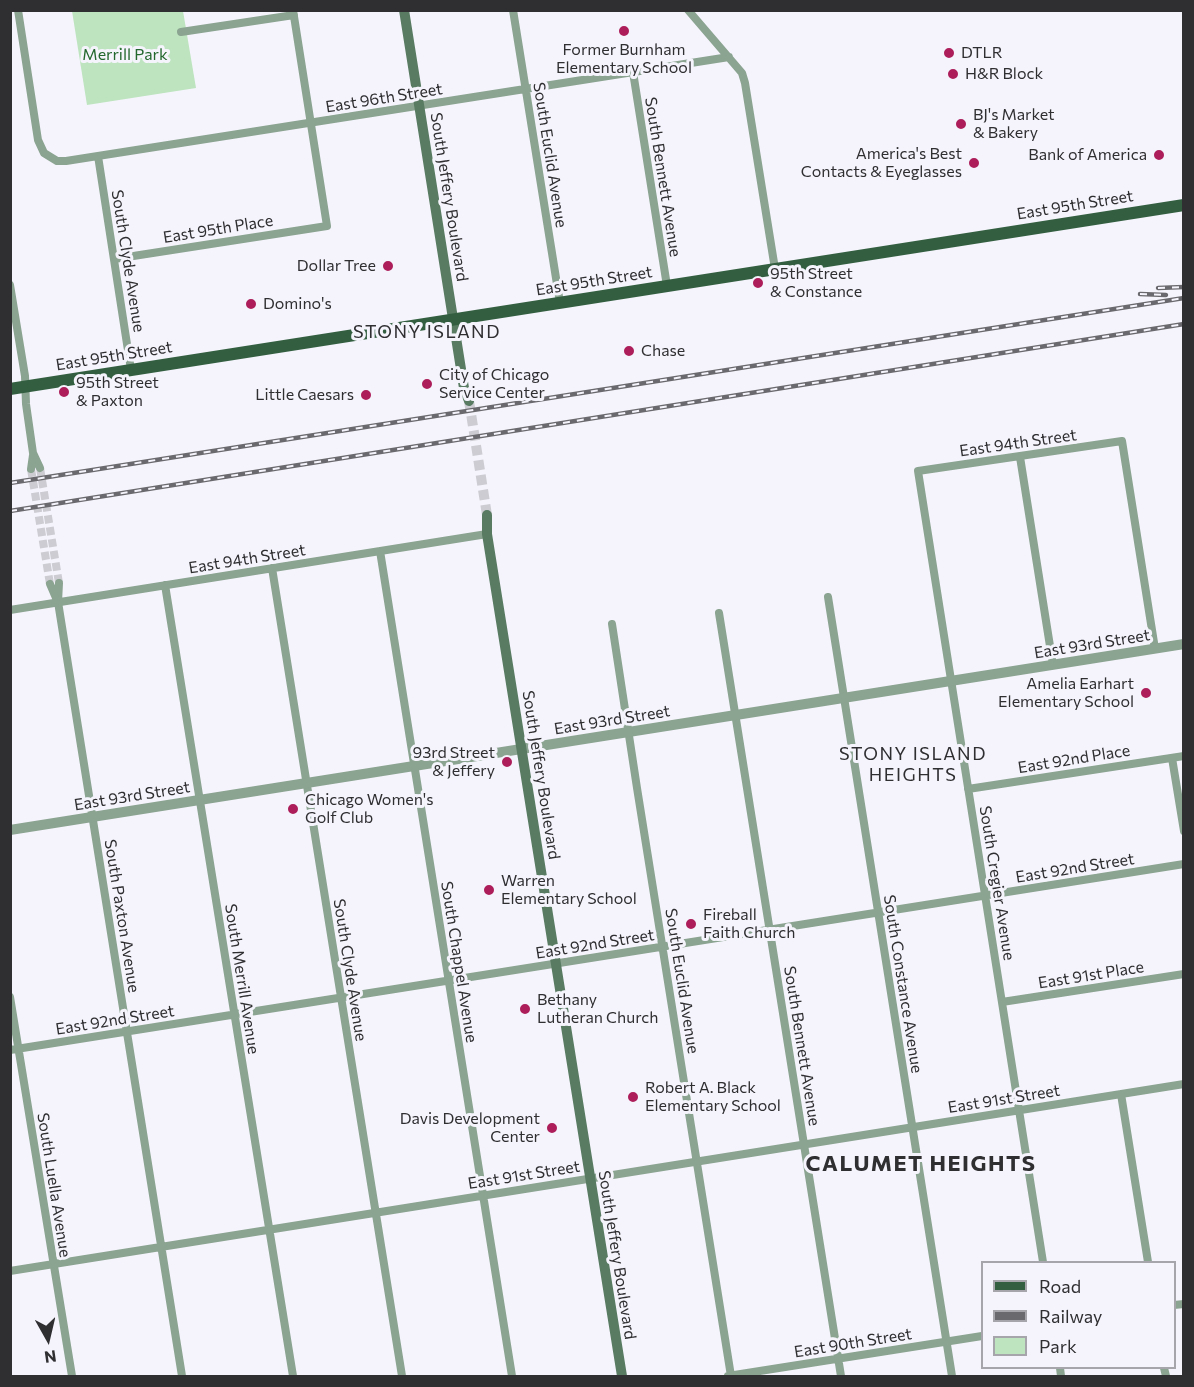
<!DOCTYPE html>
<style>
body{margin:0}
#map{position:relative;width:1194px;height:1387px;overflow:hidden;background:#f5f4fc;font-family:Commissioner,sans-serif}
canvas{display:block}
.frame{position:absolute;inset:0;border:12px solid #2f2e31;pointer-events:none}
.legend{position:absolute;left:981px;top:1261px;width:195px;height:108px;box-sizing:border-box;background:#f5f4fc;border:2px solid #a6a5ab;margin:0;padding:8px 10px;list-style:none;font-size:18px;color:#2f2e31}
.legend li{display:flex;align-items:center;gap:12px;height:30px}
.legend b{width:30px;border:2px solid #a6a5ab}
.north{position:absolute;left:18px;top:1309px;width:60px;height:60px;-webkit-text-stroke:4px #f5f4fc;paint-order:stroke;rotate:172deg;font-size:16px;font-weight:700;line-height:24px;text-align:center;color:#2f2e31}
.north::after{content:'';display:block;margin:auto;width:21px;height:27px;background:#2f2e31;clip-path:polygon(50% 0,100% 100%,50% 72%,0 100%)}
</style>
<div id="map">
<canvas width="1194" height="1387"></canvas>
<div class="frame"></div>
<ul class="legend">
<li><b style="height:8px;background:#335f40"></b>Road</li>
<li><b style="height:8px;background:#6a696d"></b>Railway</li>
<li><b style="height:16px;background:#bde4bf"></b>Park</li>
</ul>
<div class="north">N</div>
</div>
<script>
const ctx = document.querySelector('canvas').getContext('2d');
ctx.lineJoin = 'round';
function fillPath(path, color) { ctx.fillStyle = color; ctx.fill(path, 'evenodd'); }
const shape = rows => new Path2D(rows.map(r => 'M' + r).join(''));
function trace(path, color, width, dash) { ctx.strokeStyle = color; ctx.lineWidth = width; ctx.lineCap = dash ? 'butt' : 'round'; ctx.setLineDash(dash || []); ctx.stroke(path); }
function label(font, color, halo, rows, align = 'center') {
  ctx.font = font + ' Commissioner,sans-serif'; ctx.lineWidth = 6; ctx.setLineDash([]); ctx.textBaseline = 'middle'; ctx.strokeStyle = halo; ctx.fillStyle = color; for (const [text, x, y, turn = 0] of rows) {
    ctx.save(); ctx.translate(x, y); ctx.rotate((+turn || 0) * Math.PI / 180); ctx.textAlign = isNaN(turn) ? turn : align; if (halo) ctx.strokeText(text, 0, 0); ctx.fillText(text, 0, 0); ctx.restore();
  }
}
const green = shape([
 [72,11,183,11,196,88,87,105]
]);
const minorTunnel = shape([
 [40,468,59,583],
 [31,469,50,584]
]);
const secondaryTunnel = shape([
 [469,401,487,515]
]);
const minor = shape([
 [18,10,38,140,44,153,57,161,66,161,729,57],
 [513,10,560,303],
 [688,10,742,73,745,83,775,269],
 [181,32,294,15],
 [633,72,667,286],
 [98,156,131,370],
 [114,259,327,226,293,10],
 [10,285,25,376,26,404,33,453,40,468],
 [1020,457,1053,665],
 [31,469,33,455],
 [380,551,512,1376],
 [272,568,402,1376],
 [59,583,58,602,182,1376],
 [50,584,56,598],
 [165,585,293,1376],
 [828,597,952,1376],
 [10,610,487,534],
 [719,613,841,1376],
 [612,624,637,788,731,1376],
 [1172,758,1184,831],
 [968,789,1184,756],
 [10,997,72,1376],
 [1002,1002,1184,974],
 [10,1050,1184,864],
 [1121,1094,1148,1262],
 [1043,1262,918,471,1122,441,1155,649],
 [10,1271,1184,1084],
 [1174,1305,1184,1304],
 [1060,1368,1061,1376],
 [1164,1368,1166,1376],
 [728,1376,982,1336]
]);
const tertiary = shape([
 [10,830,1184,644]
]);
const secondary = shape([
 [404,10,464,388,469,401],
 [487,515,487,534,622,1376]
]);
const primary = shape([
 [10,389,1184,205]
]);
const rail = shape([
 [1158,288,1184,287],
 [1140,294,1166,295],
 [10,483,1184,298],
 [10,511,1184,324]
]);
const markers = [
 [624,31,6,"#ac1d59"],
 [949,53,6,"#ac1d59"],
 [953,74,6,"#ac1d59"],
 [961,124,6,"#ac1d59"],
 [1159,155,6,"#ac1d59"],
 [974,163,6,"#ac1d59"],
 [388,266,6,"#ac1d59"],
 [758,283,6,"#ac1d59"],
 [251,304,6,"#ac1d59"],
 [629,351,6,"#ac1d59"],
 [427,384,6,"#ac1d59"],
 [64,392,6,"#ac1d59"],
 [366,395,6,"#ac1d59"],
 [1146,693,6,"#ac1d59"],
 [507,762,6,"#ac1d59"],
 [293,809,6,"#ac1d59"],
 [489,890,6,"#ac1d59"],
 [691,924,6,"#ac1d59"],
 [525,1009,6,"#ac1d59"],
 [633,1097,6,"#ac1d59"],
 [552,1128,6,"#ac1d59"]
];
const poiNames = [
 ["Former Burnham",624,50,"center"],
 ["Elementary School",624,68,"center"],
 ["DTLR",961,53],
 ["H&R Block",965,74],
 ["BJ's Market",973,115],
 ["& Bakery",973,133],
 ["America's Best",962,154,"right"],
 ["Contacts & Eyeglasses",962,172,"right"],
 ["Bank of America",1147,155,"right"],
 ["Dollar Tree",376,266,"right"],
 ["95th Street",770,274],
 ["& Constance",770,292],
 ["Domino's",263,304],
 ["Chase",641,351],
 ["City of Chicago",439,375],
 ["Service Center",439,393],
 ["95th Street",76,383],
 ["& Paxton",76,401],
 ["Little Caesars",354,395,"right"],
 ["Amelia Earhart",1134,684,"right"],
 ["Elementary School",1134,702,"right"],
 ["93rd Street",495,753,"right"],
 ["& Jeffery",495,771,"right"],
 ["Chicago Women's",305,800],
 ["Golf Club",305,818],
 ["Warren",501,881],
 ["Elementary School",501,899],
 ["Fireball",703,915],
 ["Faith Church",703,933],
 ["Bethany",537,1000],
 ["Lutheran Church",537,1018],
 ["Robert A. Black",645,1088],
 ["Elementary School",645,1106],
 ["Davis Development",540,1119,"right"],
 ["Center",540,1137,"right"]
];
const parkNames = [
 ["Merrill Park",125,55]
];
const streetNames = [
 ["East 96th Street",384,98,-9],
 ["South Euclid Avenue",550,155,81],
 ["South Bennett Avenue",663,177,81],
 ["South Jeffery Boulevard",449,197,81],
 ["East 95th Street",1075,205,-9],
 ["East 95th Place",218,229,-9],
 ["South Clyde Avenue",128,261,81],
 ["East 95th Street",594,281,-9],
 ["East 95th Street",114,356,-9],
 ["East 94th Street",1018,443,-8],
 ["East 94th Street",247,559,-9],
 ["East 93rd Street",1092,644,-9],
 ["East 93rd Street",612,720,-9],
 ["East 92nd Place",1074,759,-9],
 ["South Jeffery Boulevard",541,775,81],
 ["East 93rd Street",132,796,-9],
 ["East 92nd Street",1075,868,-9],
 ["South Cregier Avenue",997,883,81],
 ["South Paxton Avenue",122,916,81],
 ["East 92nd Street",595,944,-9],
 ["South Chappel Avenue",459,962,81],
 ["South Clyde Avenue",350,970,81],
 ["East 91st Place",1091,975,-9],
 ["South Merrill Avenue",242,979,81],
 ["South Euclid Avenue",682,981,81],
 ["South Constance Avenue",903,984,81],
 ["East 92nd Street",115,1020,-9],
 ["South Bennett Avenue",802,1046,81],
 ["East 91st Street",1004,1099,-9],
 ["East 91st Street",524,1175,-9],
 ["South Luella Avenue",54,1185,81],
 ["South Jeffery Boulevard",617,1255,81],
 ["East 90th Street",853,1343,-9]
];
const neighbourhoodNames = [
 ["STONY ISLAND",427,332],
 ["STONY ISLAND",913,754],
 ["HEIGHTS",913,775]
];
const districtNames = [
 ["CALUMET HEIGHTS",921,1164]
];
fillPath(green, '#bde4bf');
trace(minorTunnel, '#cdccd3', 8, [8, 4]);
trace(secondaryTunnel, '#cdccd3', 10, [10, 5]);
trace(minor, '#8ba391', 8);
trace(tertiary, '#8ba391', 10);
trace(secondary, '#587b62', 10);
trace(primary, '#335f40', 12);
trace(rail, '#6a696d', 4.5);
trace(rail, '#f5f4fc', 2, [7]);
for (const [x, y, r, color] of markers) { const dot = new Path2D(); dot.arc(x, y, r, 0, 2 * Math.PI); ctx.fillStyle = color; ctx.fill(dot); trace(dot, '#f5f4fc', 2); }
label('16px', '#2f2e31', '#f5f4fc', poiNames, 'left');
label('16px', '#22672d', '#f5f4fc', parkNames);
label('16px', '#2f2e31', '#f5f4fc', streetNames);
ctx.letterSpacing = '1.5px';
label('18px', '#2f2e31', '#f5f4fc', neighbourhoodNames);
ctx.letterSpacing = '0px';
ctx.letterSpacing = '1.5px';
label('bold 22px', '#2f2e31', '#f5f4fc', districtNames);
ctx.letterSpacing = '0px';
</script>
